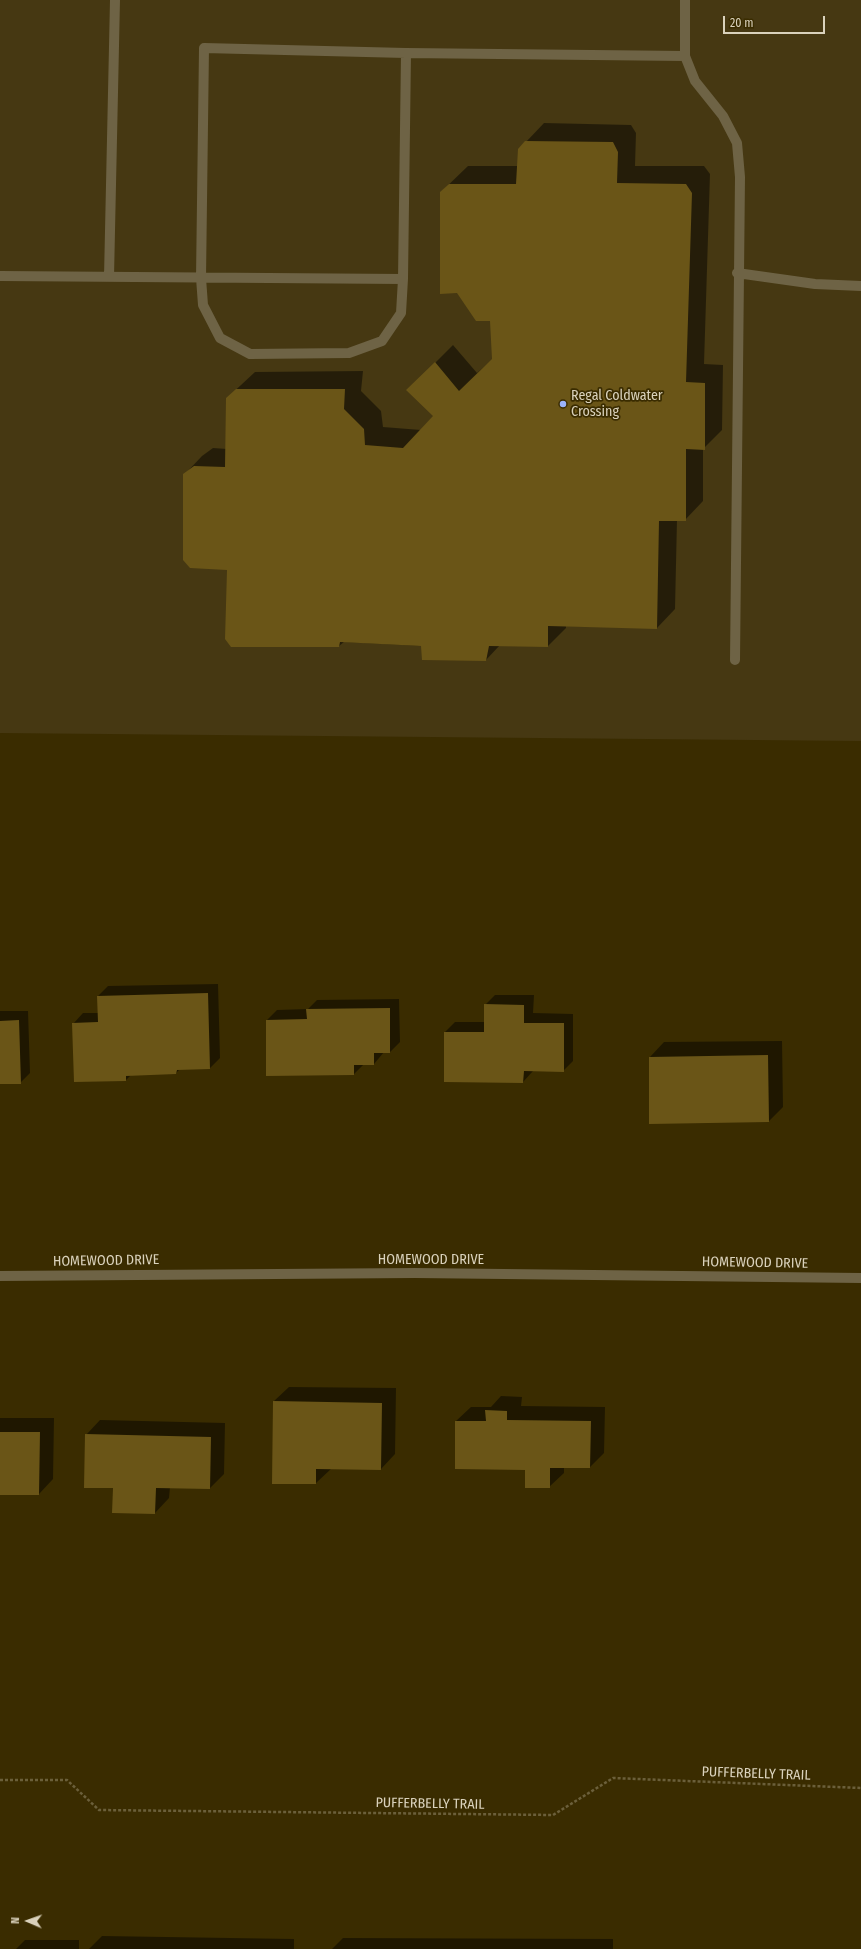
<!DOCTYPE html>
<style>
body{margin:0}
#map{position:relative;width:861px;height:1949px;overflow:hidden;background:#3a2c00;font-family:"Fira Sans Condensed",sans-serif}
canvas{display:block}
.north{position:absolute;left:8px;top:1901px;width:40px;height:40px;-webkit-text-stroke:3px #3a2c00;paint-order:stroke;rotate:272deg;font-size:11px;font-weight:700;line-height:16px;text-align:center;color:#dad2bc}
.north::after{content:'';display:block;margin:auto;width:14px;height:18px;background:#dad2bc;clip-path:polygon(50% 0,100% 100%,50% 72%,0 100%)}
.scale{position:absolute;left:723px;top:16px;width:102px;height:18px;box-sizing:border-box;border:2px solid #dad2bc;border-top:0;padding-left:5px;font-size:12px;line-height:14px;white-space:nowrap;color:#dad2bc;-webkit-text-stroke:3px #3a2c00;paint-order:stroke}
</style>
<div id="map">
<canvas width="861" height="1949"></canvas>
<div class="north">N</div>
<div class="scale">20 m</div>
</div>
<script>
const ctx = document.querySelector('canvas').getContext('2d');
ctx.lineJoin = 'round';
function fillPath(path, color) { ctx.fillStyle = color; ctx.fill(path, 'evenodd'); }
const shape = rows => new Path2D(rows.map(r => 'M' + r).join(''));
function trace(path, color, width, dash) { ctx.strokeStyle = color; ctx.lineWidth = width; ctx.lineCap = dash ? 'butt' : 'round'; ctx.setLineDash(dash || []); ctx.stroke(path); }
function label(font, color, halo, rows, align = 'center') {
  ctx.font = font + ' "Fira Sans Condensed",sans-serif'; ctx.lineWidth = 3.5; ctx.setLineDash([]); ctx.textBaseline = 'middle'; ctx.strokeStyle = halo; ctx.fillStyle = color; for (const [text, x, y, turn = 0] of rows) {
    ctx.save(); ctx.translate(x, y); ctx.rotate((+turn || 0) * Math.PI / 180); ctx.textAlign = isNaN(turn) ? turn : align; if (halo) ctx.strokeText(text, 0, 0); ctx.fillText(text, 0, 0); ctx.restore();
  }
}
const built = shape([
 [0,0,861,0,861,741,0,733]
]);
const shadow = shape([
 [544,123,631,125,636,133,635,166,704,166,710,174,704,364,723,365,722,430,703,449,703,501,685,520,677,520,675,609,657,628,566,626,566,628,548,646,500,645,486,660,422,646,344,642,339,646,228,569,184,475,202,456,213,448,227,449,227,398,255,372,363,371,361,391,381,411,383,427,421,430,434,416,426,372,453,345,477,373,493,359,491,320,441,192,468,166,518,166,526,142],
 [218,984,220,1058,210,1068,180,1069,176,1073,131,1075,126,1080,73,1024,83,1013,99,1013,98,996,108,986],
 [495,995,534,995,533,1013,573,1014,573,1061,563,1071,533,1071,523,1082,445,1032,455,1022,485,1022,485,1005],
 [399,999,400,1042,390,1052,384,1052,374,1064,364,1064,354,1074,267,1075,267,1020,277,1010,308,1009,317,1000],
 [0,1011,28,1011,30,1073,20,1083,0,1083],
 [782,1041,783,1107,769,1121,650,1123,650,1057,664,1042],
 [289,1387,396,1388,395,1454,381,1469,331,1469,316,1483,273,1483,274,1401],
 [501,1396,522,1397,521,1406,605,1407,604,1453,590,1467,564,1467,564,1473,549,1487,456,1421,471,1407,491,1407],
 [0,1418,54,1418,53,1479,39,1494,0,1494],
 [100,1420,225,1423,224,1474,210,1488,170,1487,169,1498,155,1513,114,1487,86,1435],
 [102,1936,294,1939,294,1949,89,1949],
 [343,1938,613,1939,613,1949,332,1949],
 [25,1940,79,1940,79,1949,16,1949]
]);
const building = shape([
 [525,141,613,142,618,152,617,183,686,184,692,193,686,382,705,383,705,450,686,449,686,521,659,521,657,629,548,626,548,647,489,646,486,661,422,660,421,646,340,642,339,647,231,647,225,639,227,570,190,568,183,560,183,474,194,466,225,467,226,398,236,389,345,389,344,409,364,429,365,445,403,448,433,416,406,390,435,362,459,391,492,359,490,321,476,321,457,293,440,294,440,192,449,184,516,184,518,149],
 [208,993,210,1069,177,1070,176,1074,126,1076,126,1081,74,1082,72,1023,98,1022,97,996],
 [484,1004,524,1005,524,1023,564,1023,564,1072,524,1071,523,1083,444,1082,444,1032,484,1032],
 [390,1008,390,1053,374,1053,374,1065,354,1065,354,1075,266,1076,266,1020,307,1019,306,1009],
 [19,1020,21,1084,0,1084,0,1021],
 [768,1055,769,1122,649,1124,649,1057],
 [273,1401,382,1403,381,1470,316,1469,316,1484,272,1484],
 [485,1410,507,1411,507,1420,591,1421,590,1468,550,1468,550,1488,525,1488,525,1470,455,1469,455,1421,486,1421],
 [0,1432,40,1432,39,1495,0,1495],
 [85,1434,211,1437,210,1489,156,1488,155,1514,112,1513,113,1488,84,1488]
]);
const path = shape([
 [0,1780,67,1780,99,1810,553,1815,613,1778,861,1788]
]);
const lane = shape([
 [685,0,685,56,695,81,723,116,737,143,740,177,735,660],
 [737,273,815,284,861,286],
 [0,276,403,279,406,53],
 [109,277,115,0],
 [403,279,401,313,382,341,349,353,250,354,220,338,203,305,201,278,204,48,406,53,685,56]
]);
const street = shape([
 [0,1276,415,1273,861,1278]
]);
const markers = [
 [563,404,4,"#9bb4fd"]
];
const poiNames = [
 ["Regal Coldwater",571,396],
 ["Crossing",571,412]
];
const streetNames = [
 ["HOMEWOOD DRIVE",431,1260],
 ["HOMEWOOD DRIVE",106,1261,-1],
 ["HOMEWOOD DRIVE",755,1263,1],
 ["PUFFERBELLY TRAIL",756,1774,2],
 ["PUFFERBELLY TRAIL",430,1804,1]
];
fillPath(built, '#463812');
fillPath(shadow, '#0007');
fillPath(building, '#6a5517');
trace(path, '#6b5f3a', 2.5, [3, 2]);
trace(lane, '#6e6345', 10);
trace(street, '#6e6345', 10);
for (const [x, y, r, color] of markers) { const dot = new Path2D(); dot.arc(x, y, r, 0, 2 * Math.PI); ctx.fillStyle = color; ctx.fill(dot); trace(dot, '#3a2c00', 1.5); }
label('14px', '#dad2bc', '#3a2c00', poiNames, 'left');
label('14px', '#dad2bc', '#3a2c00', streetNames);
</script>
